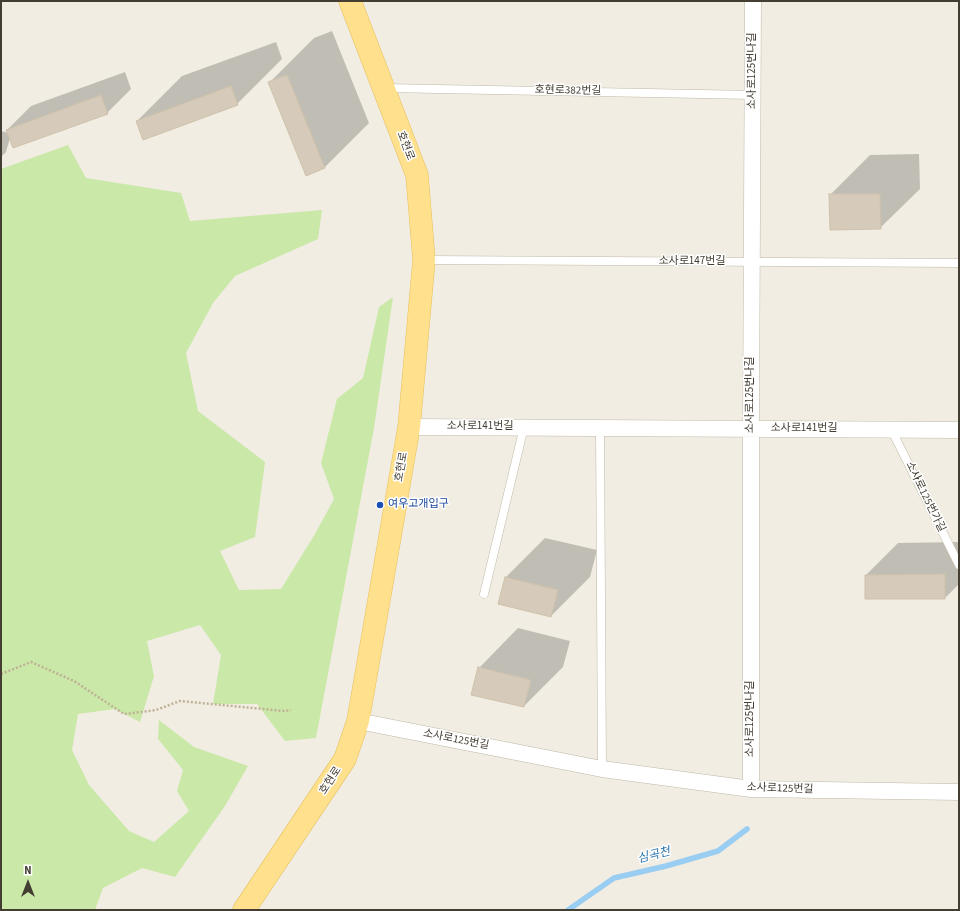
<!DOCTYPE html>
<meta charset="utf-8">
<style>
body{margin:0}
#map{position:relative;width:960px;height:911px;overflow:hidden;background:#f1ede2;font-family:"Source Sans 3",sans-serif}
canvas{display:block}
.frame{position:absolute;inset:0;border:2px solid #433d32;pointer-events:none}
.north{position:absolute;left:8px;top:863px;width:40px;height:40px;-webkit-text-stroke:3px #fff;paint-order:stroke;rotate:0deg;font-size:11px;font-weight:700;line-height:16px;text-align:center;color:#433d32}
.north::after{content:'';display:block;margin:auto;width:14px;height:18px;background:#433d32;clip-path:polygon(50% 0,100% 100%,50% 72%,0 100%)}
</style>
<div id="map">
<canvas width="960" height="911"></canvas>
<div class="frame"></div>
<div class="north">N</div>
</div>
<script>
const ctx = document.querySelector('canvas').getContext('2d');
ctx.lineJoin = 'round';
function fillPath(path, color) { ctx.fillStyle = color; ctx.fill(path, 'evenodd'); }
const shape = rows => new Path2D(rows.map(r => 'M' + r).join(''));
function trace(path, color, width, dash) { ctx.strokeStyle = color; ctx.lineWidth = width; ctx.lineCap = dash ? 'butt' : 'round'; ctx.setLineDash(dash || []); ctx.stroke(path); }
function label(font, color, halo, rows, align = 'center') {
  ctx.font = font + ' "Source Sans 3","Noto Sans KR",sans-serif'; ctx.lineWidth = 3; ctx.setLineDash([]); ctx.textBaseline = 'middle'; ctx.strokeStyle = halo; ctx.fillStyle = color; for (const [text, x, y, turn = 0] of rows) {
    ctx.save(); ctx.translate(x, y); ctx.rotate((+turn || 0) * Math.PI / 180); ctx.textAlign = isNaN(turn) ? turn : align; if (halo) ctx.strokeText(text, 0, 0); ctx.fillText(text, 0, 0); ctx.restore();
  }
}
const green = shape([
 [68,145,86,178,181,193,190,221,322,210,318,239,235,276,213,303,186,353,198,411,265,462,255,537,220,551,239,590,281,589,315,534,334,499,321,463,337,399,363,378,379,307,393,297,374,428,316,738,285,741,257,704,213,704,221,655,200,625,147,641,154,676,140,722,115,709,78,714,72,750,89,785,129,831,154,842,189,811,177,791,183,770,158,739,159,720,194,747,248,766,225,806,175,877,142,868,103,888,95,910,1,910,1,169]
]);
const shadow = shape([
 [332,31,369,123,324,168,270,82,314,38],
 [276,42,282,59,237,104,137,121,182,76],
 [125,72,131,89,107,113,10,138,6,152,1,157,1,131,8,133,7,130,31,106],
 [919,154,920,189,880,228,830,195,870,155],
 [545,538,597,550,590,577,551,616,506,577],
 [959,542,959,584,945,598,866,575,898,543],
 [518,628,570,641,563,667,524,706,479,668]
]);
const stream = shape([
 [568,910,614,878,666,866,718,851,747,829]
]);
const building = shape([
 [287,75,325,168,306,176,268,82,287,75],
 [231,86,238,105,143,140,136,121,231,86],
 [101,95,108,114,13,148,6,130,101,95],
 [829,194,880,194,881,229,830,230,829,194],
 [945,574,945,599,865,599,865,575,945,574],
 [505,577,558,590,551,617,498,604,505,577],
 [478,667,531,680,524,707,471,695,478,667]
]);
const path = shape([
 [1,674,31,662,74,681,124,714,156,710,180,701,284,711,291,710]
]);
const lane = shape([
 [385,88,753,95],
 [425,260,959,263],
 [600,428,602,769],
 [891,429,959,565],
 [484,594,524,427]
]);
const street = shape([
 [409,427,959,430],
 [358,721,602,769,751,789,959,792],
 [751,789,751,429,753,1]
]);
const primary = shape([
 [244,910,345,759,358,721,409,427,424,260,417,175,350,1]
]);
const markers = [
 [380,505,4,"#1a4fb4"]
];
const streetNames = [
 ["소사로125번나길",753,71,-90],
 ["호현로382번길",568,91,1],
 ["호현로",405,146,69],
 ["소사로147번길",692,262],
 ["소사로125번나길",751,395,-90],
 ["소사로141번길",480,427],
 ["소사로141번길",804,429],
 ["호현로",402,467,-80],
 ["소사로125번가길",925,497,64],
 ["소사로125번나길",751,719,-90],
 ["소사로125번길",456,740,11],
 ["호현로",331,781,-57],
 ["소사로125번길",780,789,2]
];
const transitNames = [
 ["여우고개입구",388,505]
];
const waterNames = [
 ["심곡천",654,856,-14]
];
fillPath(green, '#cae8a8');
fillPath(shadow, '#0003');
trace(stream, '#9acdf2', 5.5);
fillPath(building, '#d6cbba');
trace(building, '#cec1aa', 1);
trace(lane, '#c0b8a7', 9);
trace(street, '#c0b8a7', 17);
trace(primary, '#e6bf5b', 23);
trace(path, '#bfb195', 2.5, [2, 2]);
trace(lane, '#fff', 8);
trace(street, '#fff', 16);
trace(primary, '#ffe08d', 22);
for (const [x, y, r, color] of markers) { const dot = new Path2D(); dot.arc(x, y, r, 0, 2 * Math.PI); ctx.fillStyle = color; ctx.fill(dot); trace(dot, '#fff', 1.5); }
label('11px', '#433d32', '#fff', streetNames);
label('11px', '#164399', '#fff', transitNames, 'left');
label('italic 12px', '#2a75b0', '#fff', waterNames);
</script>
